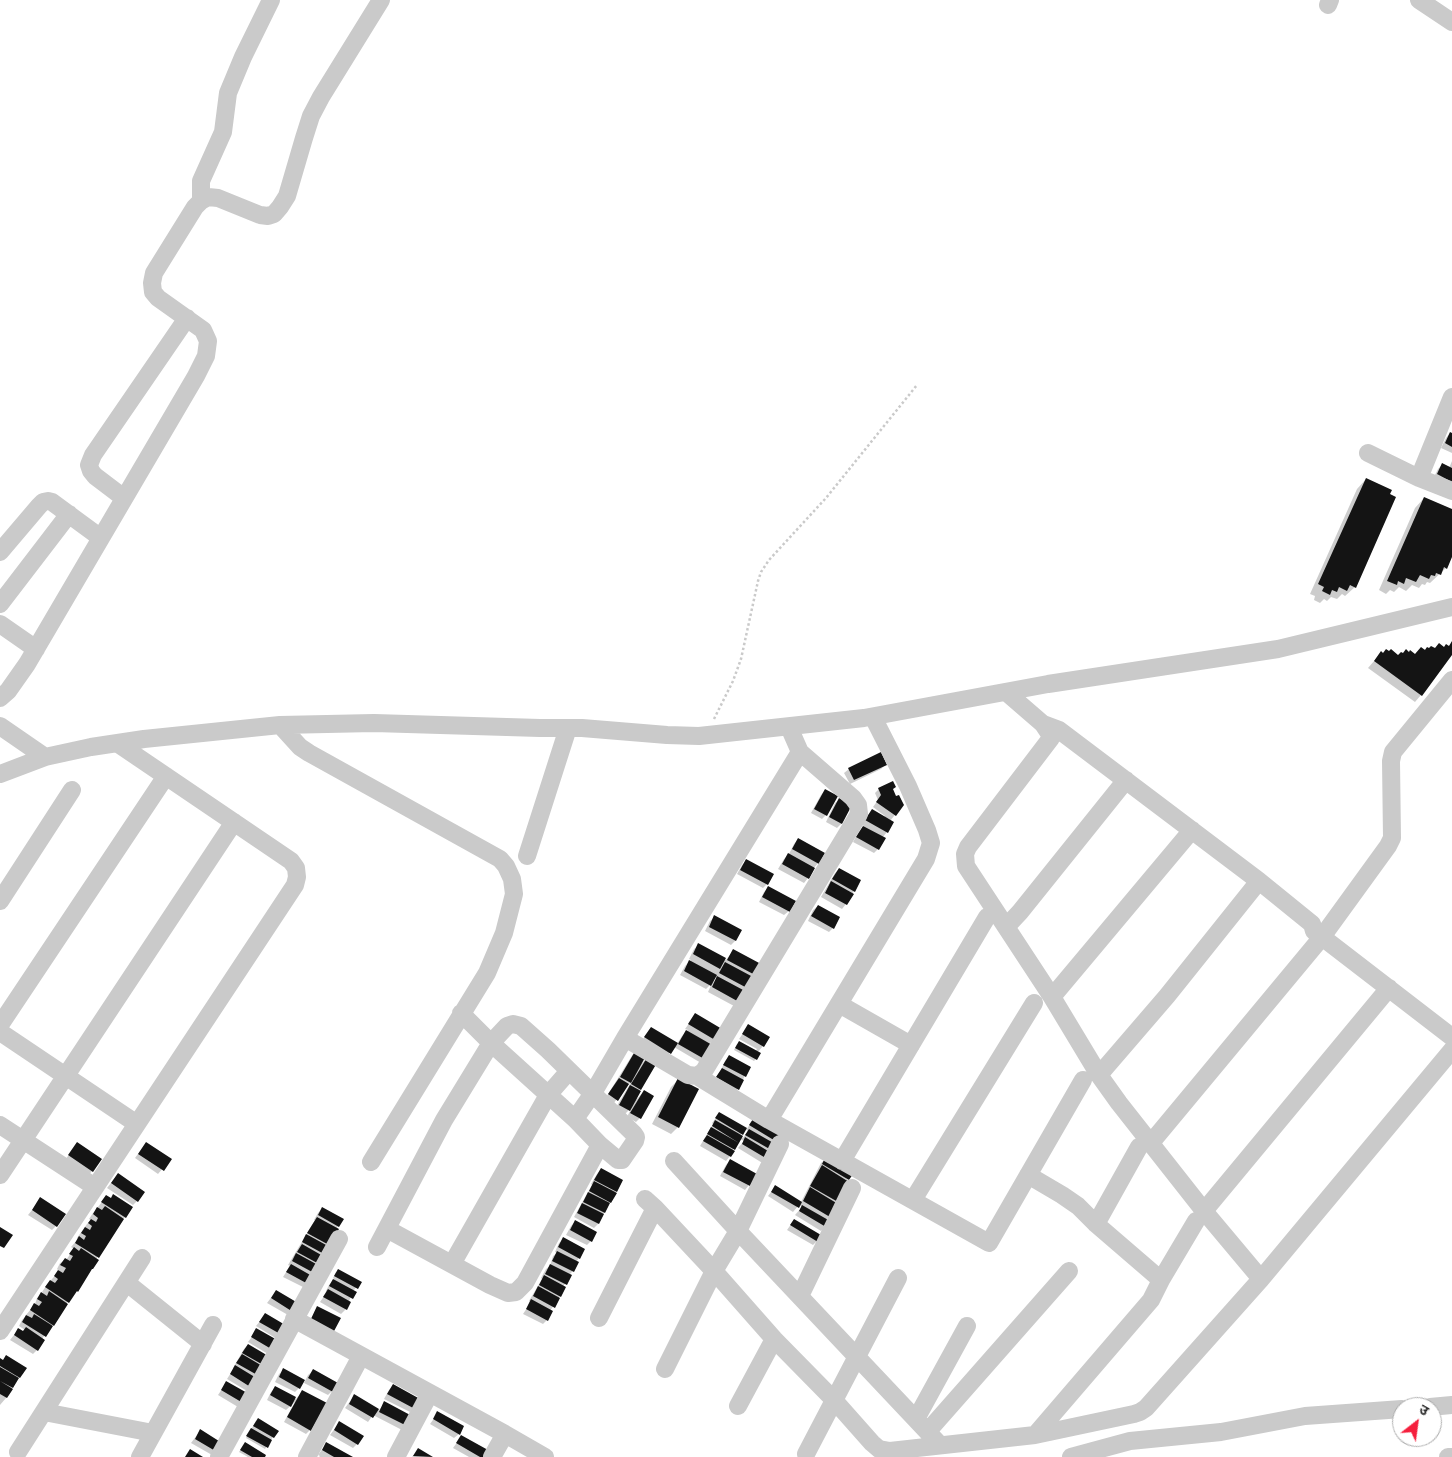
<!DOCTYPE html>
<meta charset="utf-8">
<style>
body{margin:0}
#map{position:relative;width:1452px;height:1457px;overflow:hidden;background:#fff;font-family:"PT Sans","Noto Sans Devanagari",sans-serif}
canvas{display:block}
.north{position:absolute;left:1392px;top:1397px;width:50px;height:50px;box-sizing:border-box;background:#fff;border:1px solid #ababab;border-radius:50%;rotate:30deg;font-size:14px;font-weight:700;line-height:20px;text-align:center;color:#2d2d2d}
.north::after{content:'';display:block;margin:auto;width:18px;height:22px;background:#f51f3d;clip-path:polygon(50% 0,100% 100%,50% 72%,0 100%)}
</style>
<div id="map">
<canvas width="1452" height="1457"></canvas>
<div class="north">उ</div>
</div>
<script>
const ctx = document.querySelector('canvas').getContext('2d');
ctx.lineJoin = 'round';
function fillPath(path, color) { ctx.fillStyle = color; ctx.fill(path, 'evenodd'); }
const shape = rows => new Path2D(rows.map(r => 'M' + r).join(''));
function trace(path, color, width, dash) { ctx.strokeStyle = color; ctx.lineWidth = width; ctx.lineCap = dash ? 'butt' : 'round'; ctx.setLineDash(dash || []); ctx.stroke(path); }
const shadow = shape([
 [1450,433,1452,434,1452,453,1441,448,1446,438],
 [1452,461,1452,488,1433,479,1438,469,1442,465,1449,468],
 [1366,479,1355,587,1345,596,1342,594,1337,599,1331,597,1327,601,1324,599,1320,603,1314,600,1315,596,1310,594,1357,489],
 [1424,498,1452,511,1452,554,1446,568,1430,583,1427,582,1425,585,1422,584,1419,588,1412,585,1406,591,1399,587,1394,592,1390,590,1386,594,1379,590,1415,508],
 [1452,643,1452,653,1421,695,1415,702,1368,668,1381,653,1398,656,1415,655,1427,648,1434,649,1444,648,1448,647],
 [886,764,881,769,850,784,844,773,849,769],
 [879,789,892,790,895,798,903,805,890,821,893,822,887,832,882,838,878,849,874,853,853,842,859,831,864,826,862,825,868,815,872,810,884,817,885,816,873,807,878,800,875,793],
 [825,790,826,815,822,819,811,813,821,795],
 [840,799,851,805,841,824,837,828,826,822,835,803],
 [798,839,818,863,813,869,808,878,804,883,778,869,784,859,789,854,794,844],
 [746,861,767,884,763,888,737,874,742,865],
 [839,869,854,891,846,904,842,909,821,897,835,873],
 [768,888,789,911,784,915,759,902,764,892],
 [818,906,833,928,829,932,808,921,813,910],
 [715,917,740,931,735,941,731,945,705,931,710,921],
 [699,945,726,960,733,951,759,965,734,1006,708,992,712,983,717,978,715,977,711,984,706,989,680,975,685,966,691,960,689,959,694,949],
 [695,1015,714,1040,709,1044,701,1063,674,1047,666,1057,641,1042,651,1028,677,1044,682,1036,688,1030,685,1029],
 [748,1026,763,1046,757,1053,756,1059,754,1061,734,1050,737,1044,755,1052,757,1049,739,1039],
 [637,1050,641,1064,648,1057,640,1089,636,1100,644,1091,640,1118,636,1122,627,1117,632,1107,624,1115,615,1109,633,1079,613,1104,605,1099,633,1054],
 [729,1057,749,1068,738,1089,733,1093,713,1082,721,1070,725,1061],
 [678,1080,678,1127,671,1134,652,1124,671,1087],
 [719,1114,746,1130,753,1120,779,1136,764,1164,738,1148,744,1141,740,1139,732,1151,730,1156,726,1161,700,1146,713,1124,712,1123],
 [745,1129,748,1131,743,1138,740,1136],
 [146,1143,170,1160,158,1174,135,1158],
 [77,1144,92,1171,88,1176,65,1160],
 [826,1159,848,1180,829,1216,826,1220,825,1227,821,1231,795,1215,802,1207,799,1205,793,1212,768,1196,775,1187,801,1202,821,1163],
 [730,1161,749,1185,745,1190,720,1176,726,1165],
 [601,1169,616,1191,598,1224,594,1228,574,1217,592,1185,591,1184,597,1174],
 [118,1174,137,1201,133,1205,107,1188],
 [106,1197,125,1217,96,1259,77,1291,66,1304,42,1339,37,1350,33,1354,10,1340,18,1330,23,1332,25,1330,19,1326,22,1320,27,1315,26,1315,35,1304,37,1298,43,1292,42,1292,46,1286,59,1271,57,1269,60,1263,66,1260,74,1249,71,1247,78,1239,77,1238,87,1224,91,1220,89,1219,93,1213],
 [41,1199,56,1226,52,1230,28,1215],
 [322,1209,338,1226,303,1287,283,1277,290,1266,288,1265,315,1220,314,1220,318,1213],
 [794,1220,817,1241,813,1245,787,1230],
 [575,1222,591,1241,587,1245,566,1235,571,1226],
 [564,1239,579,1258,576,1262,573,1271,569,1275,570,1276,563,1287,560,1296,550,1311,547,1320,543,1324,523,1314,531,1302,529,1301,542,1279,541,1278,546,1269,550,1266,553,1256,557,1253,555,1252,559,1243],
 [336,1272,360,1283,353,1291,346,1309,341,1314,320,1302,327,1292,326,1291,329,1285,334,1279,333,1278],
 [276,1291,297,1303,288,1315,267,1303],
 [265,1315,285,1327,277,1339,256,1326],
 [257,1330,277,1342,268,1354,248,1342],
 [248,1345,268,1357,247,1391,227,1379,234,1368,233,1368,244,1349],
 [0,1360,19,1378,15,1382,6,1398,0,1405],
 [284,1370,299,1388,295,1392,275,1382,279,1374],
 [313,1371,332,1391,328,1395,304,1383,308,1375],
 [226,1383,247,1395,238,1407,218,1395],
 [393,1386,419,1399,410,1412,384,1399,389,1390],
 [275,1388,296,1399,303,1391,310,1430,306,1434,284,1422,295,1402,286,1410,267,1400,271,1392],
 [354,1396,379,1410,385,1403,410,1417,402,1430,373,1415,368,1422,345,1408],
 [438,1413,459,1434,454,1438,430,1424],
 [256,1421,273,1437,265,1449,246,1438],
 [339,1423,357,1444,353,1448,330,1435],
 [200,1431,221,1443,212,1455,191,1443],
 [461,1437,483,1457,469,1457,453,1448],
 [326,1444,350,1457,319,1457,320,1456,318,1455],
 [243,1446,263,1457,248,1457,239,1452],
 [418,1450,431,1457,412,1457]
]);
const building = shape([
 [1450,432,1452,433,1452,447,1445,443],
 [1442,463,1452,468,1452,482,1437,474],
 [1366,478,1392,490,1390,494,1396,497,1356,588,1350,585,1347,591,1339,587,1337,592,1332,590,1330,595,1322,591,1324,587,1318,584],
 [1424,497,1452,509,1452,557,1447,569,1444,567,1441,575,1436,573,1435,576,1431,575,1429,579,1420,575,1416,582,1406,578,1404,584,1398,581,1397,585,1387,581],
 [1452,641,1452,655,1422,696,1374,661,1381,651,1383,653,1386,649,1389,651,1391,649,1398,655,1401,652,1403,653,1406,649,1409,652,1410,650,1415,654,1421,647,1425,650,1427,647,1429,648,1431,646,1435,648,1439,643,1444,647,1446,644,1449,646],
 [881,752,887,765,854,780,848,768],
 [893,781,896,787,893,789,896,796,899,795,904,805,896,816,876,802,881,795,878,788],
 [825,789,838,796,827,816,814,809],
 [839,798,852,805,842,824,829,817],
 [872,809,894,822,888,833,865,820],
 [863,826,886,838,879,850,856,837],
 [798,838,825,853,819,864,792,849],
 [788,853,815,868,809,879,782,864],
 [746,859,774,874,768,885,740,870],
 [839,868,861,880,855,892,832,879],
 [831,881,854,894,847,905,825,893],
 [768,886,796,901,790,912,762,897],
 [818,905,840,917,834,929,811,916],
 [714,915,742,930,736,941,709,927],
 [698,943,726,958,720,969,693,954],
 [733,949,761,964,755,975,727,960],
 [689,960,717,975,711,986,684,971],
 [725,962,753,977,747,988,719,973],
 [717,976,745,991,739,1002,712,987],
 [695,1013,722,1029,715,1040,688,1024],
 [748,1024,770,1037,764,1047,742,1034],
 [651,1027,678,1043,671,1054,644,1037],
 [686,1030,714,1046,706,1060,678,1044],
 [739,1041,761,1053,757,1060,735,1048],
 [637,1048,647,1054,631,1083,620,1077],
 [729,1055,751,1067,746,1077,723,1065],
 [648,1056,658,1061,641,1090,631,1084],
 [722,1068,744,1080,739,1090,716,1077],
 [619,1078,629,1084,618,1101,608,1094],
 [678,1078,699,1089,679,1128,658,1117],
 [630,1085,641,1091,630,1111,619,1105],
 [644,1090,654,1096,641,1119,630,1113],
 [719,1112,747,1128,743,1135,715,1118],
 [753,1119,781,1135,777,1142,749,1125],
 [715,1120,743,1136,739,1143,712,1126],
 [711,1127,739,1143,735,1150,707,1134],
 [749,1129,777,1145,773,1151,745,1135],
 [707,1135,735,1151,731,1157,703,1141],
 [745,1137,773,1154,769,1160,742,1144],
 [77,1142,102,1159,93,1172,68,1155],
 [146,1142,172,1159,164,1171,138,1154],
 [825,1158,853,1174,849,1180,822,1164],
 [730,1159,757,1174,750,1186,723,1172],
 [822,1165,849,1182,838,1202,810,1186],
 [601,1168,623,1180,617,1192,594,1180],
 [118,1173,145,1192,138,1202,111,1183],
 [594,1181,617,1193,611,1203,589,1191],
 [775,1185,802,1202,799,1208,771,1192],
 [810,1187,838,1204,830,1217,803,1201],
 [588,1192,610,1203,605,1213,583,1202],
 [113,1194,133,1207,126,1218,101,1202,106,1195,111,1198],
 [40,1197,66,1214,57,1227,32,1210],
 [582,1203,604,1214,599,1224,577,1213],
 [802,1205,830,1221,826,1227,799,1211],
 [105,1206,124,1219,99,1258,75,1243,79,1236,84,1240,86,1236,81,1233,85,1227,90,1230,92,1226,88,1223,91,1219,96,1222,98,1218,93,1214,97,1207,102,1210],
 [322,1207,344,1219,339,1227,318,1215],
 [317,1217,339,1229,329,1245,307,1233],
 [794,1219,821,1235,818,1242,790,1225],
 [575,1220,597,1232,592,1242,570,1230],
 [0,1227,13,1235,4,1248,0,1246],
 [306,1234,328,1246,324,1254,302,1242],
 [563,1237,585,1249,580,1259,558,1247],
 [302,1244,323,1256,319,1264,297,1252],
 [74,1247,79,1251,81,1248,99,1260,93,1269,92,1269,78,1292,77,1291,69,1303,45,1287,50,1280,55,1283,58,1279,54,1276,58,1270,63,1273,66,1268,60,1265,65,1258,70,1261,73,1256,69,1254],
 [557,1251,579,1262,574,1272,552,1261],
 [296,1253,318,1265,314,1273,292,1261],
 [291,1264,312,1276,308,1284,286,1272],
 [550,1264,572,1275,567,1285,545,1274],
 [338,1269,362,1282,358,1289,334,1276],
 [544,1275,566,1287,561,1297,539,1285],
 [333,1279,357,1292,353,1299,329,1286],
 [538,1286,560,1298,555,1308,533,1296],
 [328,1289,351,1302,347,1310,323,1297],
 [276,1290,298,1303,293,1312,271,1298],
 [49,1291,68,1304,54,1326,30,1310,34,1303,39,1306,42,1302,37,1299,41,1292,47,1296],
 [531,1299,553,1311,548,1321,526,1309],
 [317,1306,341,1318,333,1333,310,1321],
 [265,1313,287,1326,282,1335,259,1322],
 [34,1314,53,1326,46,1337,22,1322,26,1315,32,1318],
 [26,1327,45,1340,38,1351,14,1335,18,1328,23,1331],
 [256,1328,279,1341,273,1350,251,1337],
 [248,1344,270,1357,265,1366,242,1353],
 [242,1354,264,1367,259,1376,236,1363],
 [6,1355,27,1368,20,1378,0,1366,0,1358,3,1360],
 [235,1365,258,1379,252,1388,230,1374],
 [0,1367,19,1378,13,1388,0,1381],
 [283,1368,305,1380,300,1389,279,1377],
 [313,1369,338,1383,333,1392,308,1378],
 [0,1381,13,1389,7,1398,0,1394],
 [226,1381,249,1394,243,1403,221,1390],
 [393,1384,420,1399,415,1409,387,1394],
 [275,1386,296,1397,291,1407,270,1395],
 [302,1390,327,1403,311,1431,287,1417],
 [354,1394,379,1409,373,1418,349,1404],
 [384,1401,412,1416,407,1426,379,1412],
 [437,1411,464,1426,460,1435,433,1419],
 [258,1418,279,1431,274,1438,253,1426],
 [339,1421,364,1436,358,1445,334,1430],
 [251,1428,272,1440,268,1448,246,1436],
 [200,1429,222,1443,217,1452,195,1439],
 [461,1435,488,1450,484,1457,480,1457,456,1443],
 [245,1442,266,1455,265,1457,252,1457,240,1450],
 [326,1442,353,1457,334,1457,322,1450],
 [418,1448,433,1457,413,1456],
 [190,1449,203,1457,185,1457]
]);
const path = shape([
 [714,719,733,681,741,659,758,581,761,572,769,560,826,498,917,385]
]);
const minor = shape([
 [1419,0,1452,22],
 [1328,5,1330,0],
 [201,201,201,181,223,132,228,93,243,57,271,0],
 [1368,453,1419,478,1452,491],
 [1419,478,1452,397],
 [124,498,95,476,91,471,89,465,93,455,187,318],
 [0,552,39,506,43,502,48,501,52,502,101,538],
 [0,604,69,514],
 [0,624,36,649],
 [1006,692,1043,724,1049,733],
 [0,698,8,691,27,664,196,376,206,356,208,341,203,330,158,298,153,292,152,283,154,273,195,207,201,201,208,197,218,198,260,215,268,216,274,214,280,207,287,196,304,138,311,116,321,97,381,0],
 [1043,724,1059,730,1259,881,1312,924,1314,931,1322,937,1452,1037],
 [280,725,300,747,309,753,500,859,506,866,512,879,514,894,504,933,487,973,371,1162],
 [0,726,45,757],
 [1051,738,968,847,965,854,966,866,1052,997,1099,1075,1119,1103,1204,1211,1261,1279],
 [0,774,45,757,91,747,144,739,280,725,374,723,540,728,582,728,667,735,699,736,864,718,1048,684,1278,649,1452,607],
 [527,856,568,728],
 [0,901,72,790],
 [1006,927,1020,912,1126,780],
 [1052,997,1192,830],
 [839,1004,911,1045],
 [0,1025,166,776],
 [0,1032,137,1124],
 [625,1038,688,1075,697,1076,704,1071,859,814,858,805,853,798,800,752,789,727],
 [1099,1075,1167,996,1259,881],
 [697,1076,769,1120,989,1243,1083,1080],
 [575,1119,593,1093,625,1038,800,752],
 [769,1120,926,859,931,843,927,830,908,786,873,717],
 [0,1125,95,1187],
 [1150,1144,1322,937,1388,846,1392,838,1391,761,1393,752,1452,680],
 [674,1161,738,1231,940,1445],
 [842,1161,987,917],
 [0,1175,234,822],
 [1028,1175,1062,1195,1078,1206,1096,1224,1161,1280],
 [645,1199,655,1208,714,1271,774,1339,833,1399,872,1443,879,1449,890,1451,1035,1435,1134,1414,1140,1412,1146,1408,1261,1279,1452,1050],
 [913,1200,1034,1003],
 [1204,1211,1389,988],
 [1096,1224,1139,1147],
 [387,1229,490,1285,508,1293,516,1292,525,1283,600,1145],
 [377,1247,444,1120,491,1043,507,1026,513,1024,521,1026,548,1050,634,1134,636,1137,635,1141,622,1160,618,1160,600,1145,575,1119,491,1043,461,1013],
 [452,1264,548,1095,569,1071],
 [127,1283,203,1344],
 [800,1296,852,1188],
 [599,1318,655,1208],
 [294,1319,505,1434,545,1457],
 [0,1331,295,885,297,877,296,868,291,861,117,743],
 [665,1369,714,1271,738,1231,780,1144],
 [738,1406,774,1339],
 [1430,1407,1452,1405],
 [44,1412,153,1433],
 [916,1419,967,1326],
 [928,1431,1069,1271],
 [1035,1435,1151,1300,1161,1280,1196,1221],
 [18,1452,142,1258],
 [806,1454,898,1278],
 [140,1457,213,1325],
 [219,1457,339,1239],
 [307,1457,361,1356],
 [396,1457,430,1393],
 [492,1457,505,1434],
 [1071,1457,1130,1441,1221,1432,1305,1416,1402,1409],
 [1448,1457,1452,1457]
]);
fillPath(shadow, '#0003');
fillPath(building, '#141414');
trace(path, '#cacaca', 2.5, [2.5, 2.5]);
trace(minor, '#cacaca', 18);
</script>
